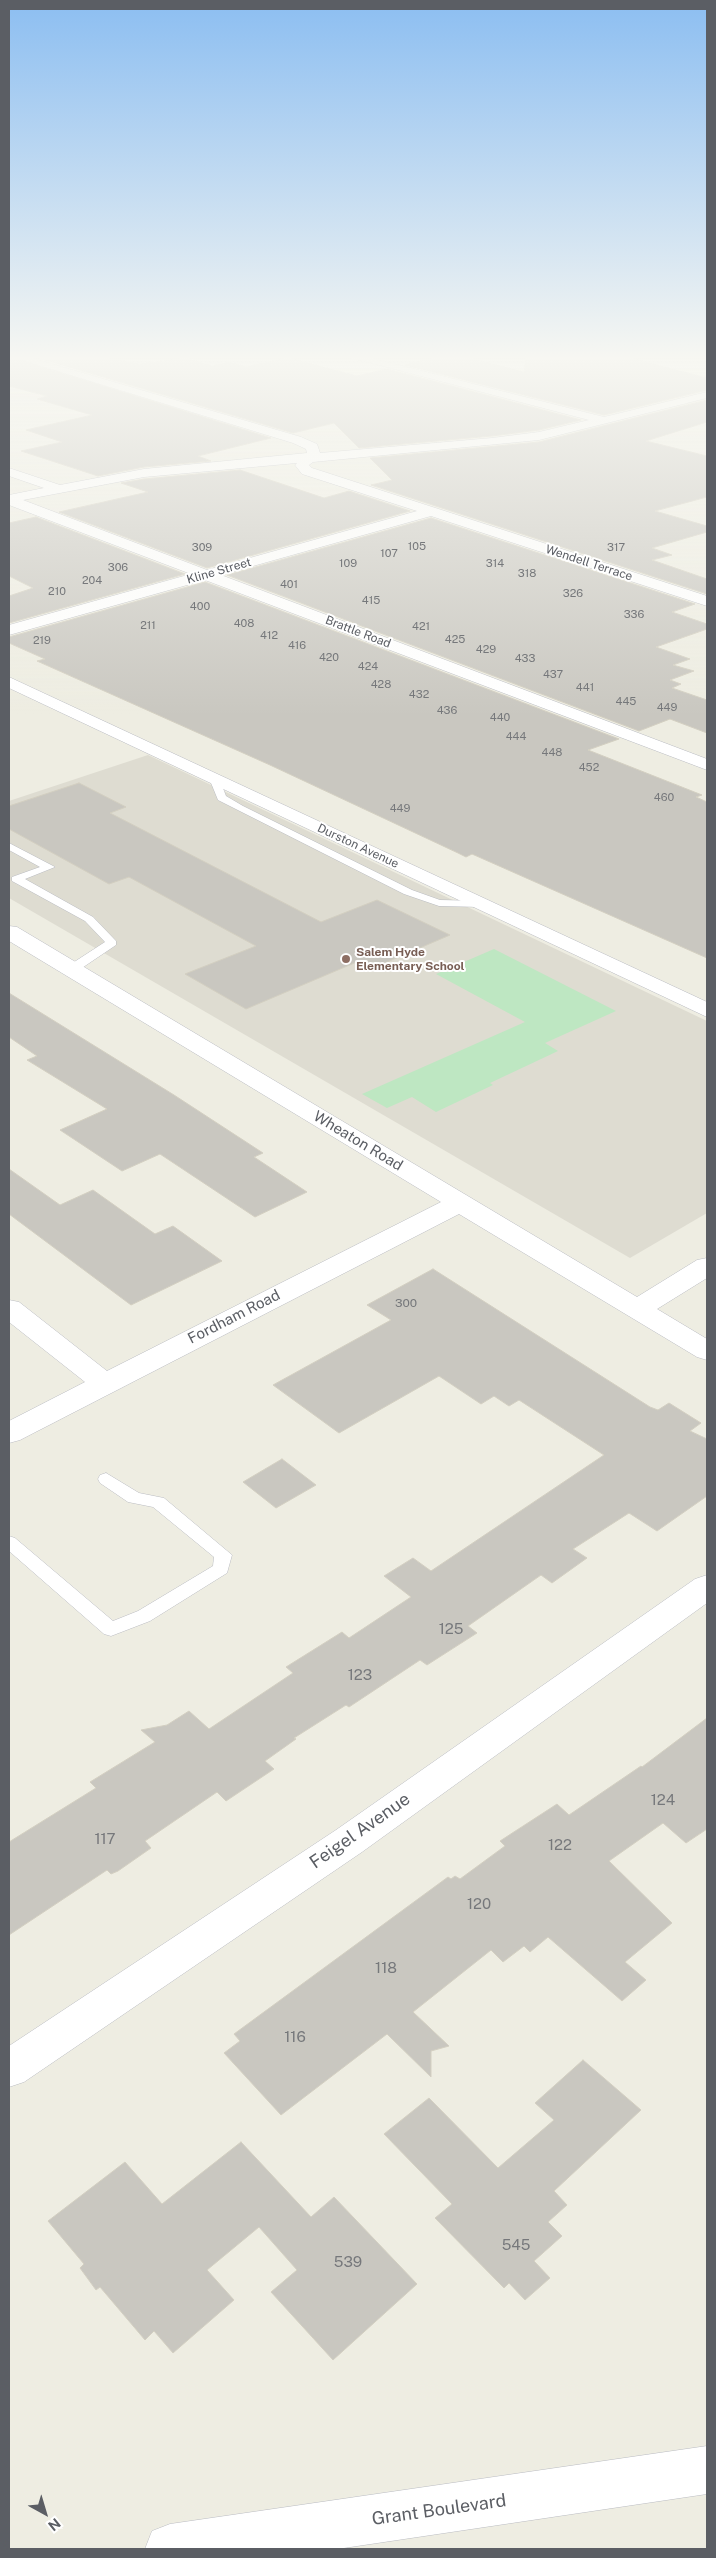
<!DOCTYPE html>
<style>
body{margin:0}
#map{position:relative;width:716px;height:2558px;overflow:hidden;background:#eeede2;font-family:"Public Sans",sans-serif}
canvas{display:block}
.frame{position:absolute;inset:0;border:10px solid #5b5e64;pointer-events:none}
.north{position:absolute;left:20px;top:2488px;width:50px;height:50px;-webkit-text-stroke:4px #fff;paint-order:stroke;rotate:141deg;font-size:14px;font-weight:700;line-height:20px;text-align:center;color:#5b5e64}
.north::after{content:'';display:block;margin:auto;width:18px;height:22px;background:#5b5e64;clip-path:polygon(50% 0,100% 100%,50% 72%,0 100%)}
</style>
<div id="map">
<canvas width="716" height="2558"></canvas>
<div class="frame"></div>
<div class="north">N</div>
</div>
<script>
const ctx = document.querySelector('canvas').getContext('2d');
ctx.lineJoin = 'round';
function fillPath(path, color) { ctx.fillStyle = color; ctx.fill(path, 'evenodd'); }
const shape = rows => new Path2D(rows.map(r => 'M' + r).join(''));
function trace(path, color, width, dash) { ctx.strokeStyle = color; ctx.lineWidth = width; ctx.lineCap = dash ? 'butt' : 'round'; ctx.setLineDash(dash || []); ctx.stroke(path); }
function label(font, color, halo, rows, align = 'center') {
  ctx.font = font + ' "Public Sans",sans-serif'; ctx.lineWidth = 4; ctx.setLineDash([]); ctx.textBaseline = 'middle'; ctx.strokeStyle = halo; ctx.fillStyle = color; for (const [text, x, y, turn = 0] of rows) {
    ctx.save(); ctx.translate(x, y); ctx.rotate((+turn || 0) * Math.PI / 180); ctx.textAlign = isNaN(turn) ? turn : align; if (halo) ctx.strokeText(text, 0, 0); ctx.fillText(text, 0, 0); ctx.restore();
  }
}
const education = shape([
 [148,755,707,1021,707,1213,630,1258,9,898,9,801]
]);
const green = shape([
 [494,949,616,1011,545,1043,558,1051,490,1083,493,1085,436,1112,412,1097,387,1108,362,1094,525,1022,436,974]
]);
const building = shape([
 [9,358,13,358,271,438,198,456,211,461,144,467,98,476,21,451,62,442,26,430,92,415,37,399,47,396,9,386,9,358],
 [39,358,106,358,140,364,186,358,212,366,229,362,246,367,288,358,357,376,387,369,581,420,539,430,492,436,359,448,334,423,293,433,39,358],
 [434,358,469,358,524,372,526,358,630,358,707,378,707,390,604,415,405,365,434,358],
 [707,400,707,422,646,441,707,456,707,497,655,511,707,526,707,532,652,548,672,555,652,560,707,579,707,594,371,485,392,480,370,458,539,442,707,400],
 [240,470,324,498,349,491,410,511,207,568,59,512,148,492,121,483,144,479,240,470],
 [36,517,185,574,9,623,9,596,33,588,9,576,9,523,36,517],
 [431,518,695,604,672,612,707,624,707,629,656,647,690,659,673,665,694,671,670,680,681,684,672,688,707,700,707,733,670,719,639,731,227,575,431,518],
 [205,582,619,739,588,750,702,795,696,797,707,802,707,958,472,854,466,857,458,853,270,765,37,661,45,659,9,643,9,637,205,582],
 [79,783,126,807,110,813,321,922,377,900,450,935,373,968,359,961,246,1009,185,974,256,946,129,877,109,884,9,829,9,806,79,783],
 [9,993,174,1095,263,1153,254,1157,307,1192,255,1217,160,1154,122,1171,60,1130,107,1109,27,1060,37,1056,9,1037,9,993],
 [9,1169,60,1205,93,1190,155,1234,173,1226,222,1261,131,1305,9,1214,9,1169],
 [433,1269,650,1407,658,1410,669,1403,701,1423,690,1431,707,1439,707,1496,657,1531,629,1513,573,1549,587,1558,552,1583,541,1575,468,1626,477,1633,427,1665,420,1660,349,1707,346,1705,294,1738,296,1739,265,1761,274,1769,226,1801,217,1792,145,1841,151,1848,118,1871,111,1874,107,1870,9,1935,9,1842,96,1788,90,1782,155,1742,141,1730,167,1725,189,1711,209,1729,293,1673,286,1667,342,1632,349,1638,411,1597,384,1576,413,1558,431,1571,604,1455,519,1400,509,1406,494,1396,481,1404,439,1376,339,1433,273,1385,391,1320,367,1305,433,1269],
 [282,1459,316,1485,276,1508,243,1482,282,1459],
 [707,1718,707,1829,686,1843,663,1823,609,1861,672,1923,625,1962,646,1980,622,2001,548,1937,530,1952,524,1946,503,1962,491,1950,413,2012,449,2046,431,2051,431,2077,387,2034,281,2115,224,2053,240,2041,234,2034,448,1877,451,1879,455,1876,460,1879,505,1846,500,1841,557,1804,569,1815,641,1766,642,1767,707,1718],
 [583,2060,641,2110,554,2191,567,2205,548,2222,562,2236,534,2261,550,2278,525,2300,509,2283,504,2288,435,2218,452,2204,384,2134,429,2098,498,2168,554,2120,535,2103,583,2060],
 [241,2142,311,2217,334,2197,417,2284,333,2360,271,2292,297,2270,259,2227,207,2270,234,2300,173,2353,154,2331,145,2340,100,2287,96,2290,80,2268,84,2264,48,2221,125,2162,162,2204,241,2142]
]);
const service = shape([
 [214,775,219,778,226,796,243,806,412,890,440,900,482,901,488,904,482,907,439,906,404,894,218,800,209,778,214,775],
 [9,843,55,867,25,879,93,917,116,941,116,945,76,972,68,972,68,966,105,942,85,921,12,881,12,877,40,867,9,850,9,843],
 [106,1473,139,1493,164,1498,232,1555,227,1573,150,1621,111,1636,104,1634,9,1551,9,1536,15,1538,113,1621,138,1611,213,1566,214,1557,153,1507,128,1502,100,1483,98,1479,100,1475,106,1473]
]);
const minor = shape([
 [15,358,32,358,301,437,317,444,320,453,492,438,539,432,589,420,352,358,371,358,604,417,707,392,707,398,539,440,313,462,309,465,312,468,707,596,707,606,431,516,221,575,707,759,707,770,205,580,9,635,9,625,191,574,9,505,9,495,44,488,9,476,9,468,60,485,144,469,307,453,306,449,293,443,15,358],
 [297,463,295,465,302,474,417,511,207,570,23,500,144,477,297,463],
 [9,677,707,1002,707,1017,9,688,9,677],
 [9,926,17,927,637,1297,697,1260,707,1258,707,1278,657,1309,707,1339,707,1360,697,1357,459,1214,20,1440,9,1443,9,1421,85,1382,9,1322,9,1300,19,1302,107,1371,441,1202,9,941,9,926],
 [707,1575,707,1603,362,1852,24,2082,9,2087,9,2046,336,1830,695,1579,707,1575]
]);
const tertiary = shape([
 [707,2446,707,2494,337,2549,145,2549,152,2531,170,2524,707,2446]
]);
const markers = [
 [346,959,5,"#8d6e63"]
];
const farNumbernames = [
 ["105",417,547],
 ["309",202,548],
 ["317",616,548],
 ["107",389,554],
 ["109",348,564],
 ["314",495,564],
 ["306",118,568],
 ["318",527,574],
 ["204",92,581],
 ["401",289,585],
 ["210",57,592],
 ["326",573,594],
 ["415",371,601],
 ["400",200,607],
 ["336",634,615],
 ["408",244,624],
 ["211",148,626],
 ["421",421,627],
 ["412",269,636],
 ["425",455,640],
 ["219",42,641],
 ["416",297,646],
 ["429",486,650],
 ["420",329,658],
 ["433",525,659],
 ["424",368,667],
 ["437",553,675],
 ["428",381,685],
 ["441",585,688],
 ["432",419,695],
 ["445",626,702],
 ["449",667,708],
 ["436",447,711],
 ["440",500,718],
 ["444",516,737],
 ["448",552,753],
 ["452",589,768],
 ["460",664,798],
 ["449",400,809]
];
const farStreetnames = [
 ["Wendell Terrace",589,563,18],
 ["Kline Street",219,571,-16],
 ["Brattle Road",358,632,21],
 ["Durston Avenue",358,846,25]
];
const farEducationnames = [
 ["Salem Hyde",356,952],
 ["Elementary School",356,966]
];
const numberNames = [
 ["300",406,1303]
];
const streetNames = [
 ["Wheaton Road",358,1141,31],
 ["Fordham Road",234,1317,-27]
];
const nearNumbernames = [
 ["125",451,1629],
 ["123",360,1675],
 ["124",663,1800],
 ["117",105,1839],
 ["122",560,1845],
 ["120",479,1904],
 ["118",386,1968],
 ["116",295,2037],
 ["545",516,2245],
 ["539",348,2262]
];
const nearStreetnames = [
 ["Feigel Avenue",360,1831,-35],
 ["Grant Boulevard",439,2510,-8]
];
fillPath(education, '#dedcd1');
fillPath(green, '#bee7c2');
fillPath(building, '#c9c7c0');
trace(building, '#d3cfc1', 1);
trace(service, '#babcc2', 1);
trace(minor, '#babcc2', 1);
trace(tertiary, '#babcc2', 1);
fillPath(service, '#fff');
fillPath(minor, '#fff');
fillPath(tertiary, '#fff');
const sky = ctx.createLinearGradient(0, 0, 0, 716);
sky.addColorStop(0, '#8cbef1');
sky.addColorStop(0.5, '#f7f7f2');
sky.addColorStop(1, '#f7f7f200');
ctx.fillStyle = sky;
ctx.fillRect(0, 0, 716, 716);
for (const [x, y, r, color] of markers) { const dot = new Path2D(); dot.arc(x, y, r, 0, 2 * Math.PI); ctx.fillStyle = color; ctx.fill(dot); trace(dot, '#fff', 2); }
label('11px', '#76787b', null, farNumbernames);
label('12px', '#5b5e64', '#fff', farStreetnames);
label('bold 12px', '#785e54', '#fff', farEducationnames, 'left');
label('12px', '#76787b', null, numberNames);
label('15px', '#5b5e64', '#fff', streetNames);
label('15px', '#76787b', null, nearNumbernames);
label('18px', '#5b5e64', '#fff', nearStreetnames);
</script>
